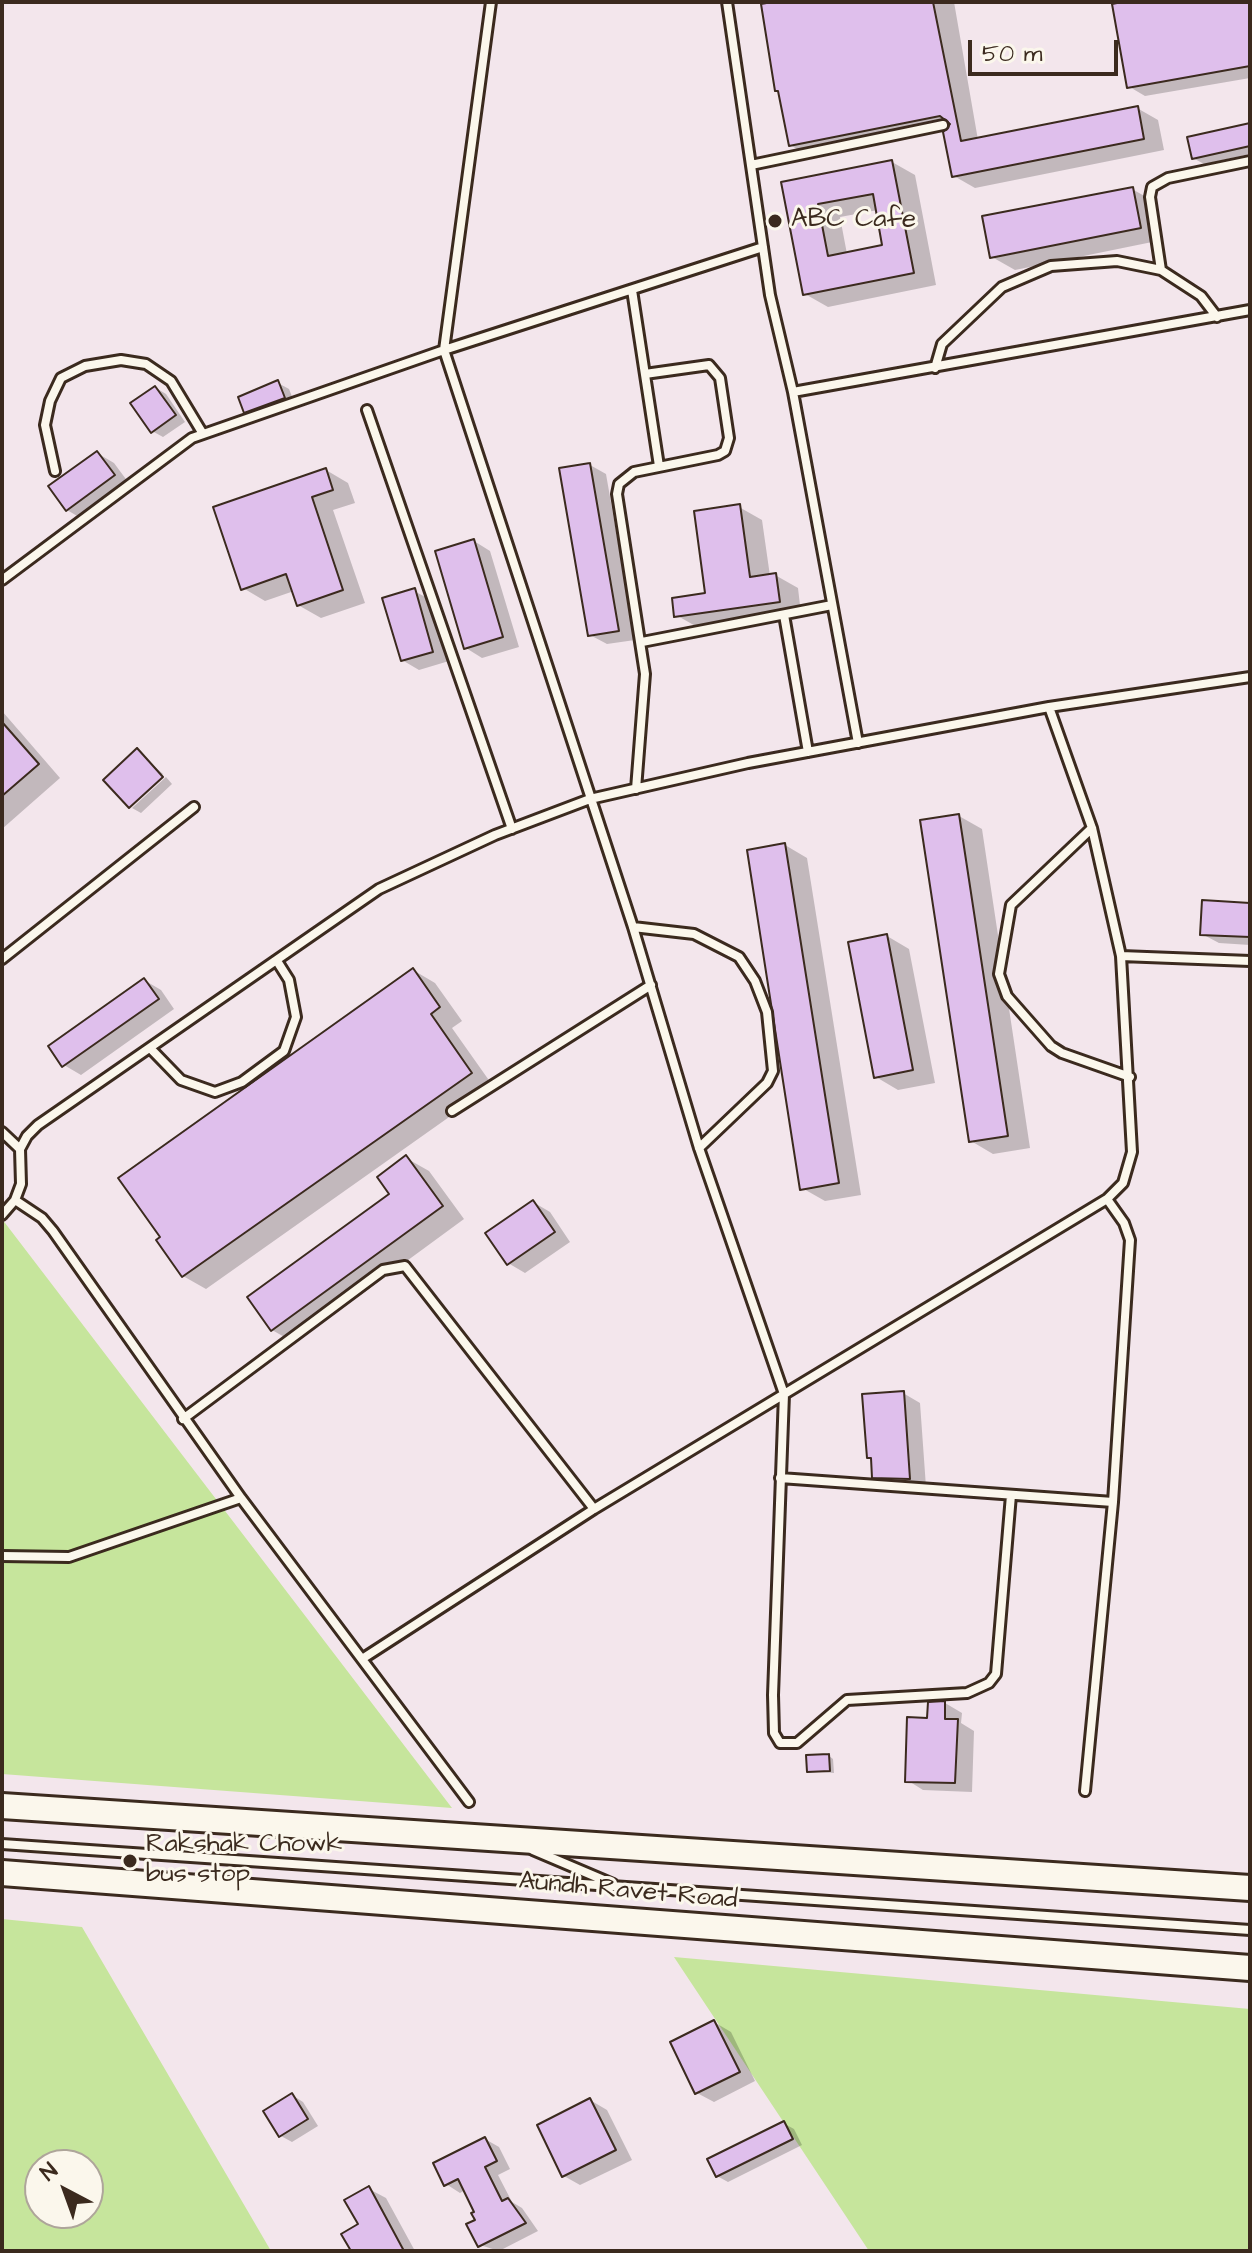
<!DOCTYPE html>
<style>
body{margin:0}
#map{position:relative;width:1252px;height:2253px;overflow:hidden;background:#f3e6ec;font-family:"Architects Daughter",sans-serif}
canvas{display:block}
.frame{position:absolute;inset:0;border:4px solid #3b2a1e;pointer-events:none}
.north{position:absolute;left:24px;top:2149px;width:80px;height:80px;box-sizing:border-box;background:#fbf7ec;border:2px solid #aea59a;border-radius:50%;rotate:319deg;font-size:22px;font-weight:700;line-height:32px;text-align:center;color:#3b2a1e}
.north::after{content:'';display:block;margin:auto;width:28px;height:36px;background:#3b2a1e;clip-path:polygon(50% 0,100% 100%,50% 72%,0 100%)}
.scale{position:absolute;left:968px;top:40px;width:150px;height:36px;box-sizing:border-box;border:4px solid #3b2a1e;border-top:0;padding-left:10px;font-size:24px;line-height:28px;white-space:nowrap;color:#3b2a1e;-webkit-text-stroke:6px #fbf7ec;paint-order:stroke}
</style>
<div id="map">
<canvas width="1252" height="2253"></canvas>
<div class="frame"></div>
<div class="north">N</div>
<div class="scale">50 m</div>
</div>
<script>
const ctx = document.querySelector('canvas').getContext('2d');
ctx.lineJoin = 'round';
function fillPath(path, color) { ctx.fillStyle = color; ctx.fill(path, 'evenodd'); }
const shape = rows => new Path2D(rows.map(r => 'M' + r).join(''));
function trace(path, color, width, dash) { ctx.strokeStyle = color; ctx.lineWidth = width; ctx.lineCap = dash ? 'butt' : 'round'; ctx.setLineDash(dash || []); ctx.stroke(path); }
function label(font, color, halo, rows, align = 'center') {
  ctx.font = font + ' "Architects Daughter",sans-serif'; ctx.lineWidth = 6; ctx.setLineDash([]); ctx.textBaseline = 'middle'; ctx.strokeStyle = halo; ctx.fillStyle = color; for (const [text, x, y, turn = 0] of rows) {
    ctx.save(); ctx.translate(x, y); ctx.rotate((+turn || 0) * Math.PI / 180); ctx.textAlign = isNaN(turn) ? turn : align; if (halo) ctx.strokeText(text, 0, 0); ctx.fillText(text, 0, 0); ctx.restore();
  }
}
const green = shape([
 [2,1219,452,1808,2,1774],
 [2,1919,82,1927,271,2251,2,2251],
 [40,2165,88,2165,88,2213,40,2213],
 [674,1957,1250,2009,1250,2251,869,2251]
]);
const shadow = shape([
 [762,2,954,2,978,140,1137,108,1158,120,1164,150,975,188,954,176,945,130,811,157,790,145,780,92,777,90],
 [1134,2,1250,2,1250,78,1145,96,1128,86],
 [1250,125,1250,154,1204,164,1193,158],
 [892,162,915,175,936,285,828,307,805,294,784,183],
 [878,210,885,247,847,254,840,217],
 [1132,189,1155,202,1162,240,1015,270,992,257],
 [278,383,289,389,295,404,256,417,245,411],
 [156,388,166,394,185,422,163,437,152,431],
 [97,453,114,463,131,486,84,520,67,510],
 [590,465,606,474,635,640,607,644,590,635],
 [326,470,348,483,355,503,333,510,365,603,321,618,298,605,294,591,265,601,243,588],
 [739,507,762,520,770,576,775,575,798,588,801,614,699,628,676,615,708,595],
 [474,541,490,551,519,647,482,658,466,648],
 [414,591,431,600,449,661,419,670,402,660],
 [2,711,60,778,2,829],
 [137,751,163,774,130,804],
 [166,777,172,784,141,813,132,808],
 [959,816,982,829,1030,1148,993,1154,971,1141],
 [785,845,807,858,861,1195,825,1201,802,1188],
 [1250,905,1250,945,1219,943,1202,934],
 [887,936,909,949,935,1083,898,1090,876,1077],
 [413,970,435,983,462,1021,452,1028,493,1086,206,1289,183,1276],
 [144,980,161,990,174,1009,81,1075,64,1065],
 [406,1158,429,1171,464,1219,295,1343,272,1330,391,1194],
 [533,1202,550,1212,570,1242,525,1273,508,1263],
 [903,1393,920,1403,926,1487,891,1486,874,1476,873,1459,869,1457],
 [945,1703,962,1713,961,1723,974,1731,972,1792,923,1790,907,1780,929,1721],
 [829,1756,833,1759,834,1773,809,1771],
 [714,2022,731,2032,755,2081,714,2102,697,2093],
 [292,2095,303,2102,318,2126,292,2142,281,2136,266,2112],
 [590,2100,607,2110,632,2160,580,2185,564,2176],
 [783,2123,794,2129,802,2145,728,2182,717,2176],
 [485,2139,499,2147,510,2169,498,2175,512,2202,522,2208,538,2231,499,2251,480,2245,477,2213,465,2190,460,2193,446,2184],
 [369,2189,386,2198,415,2251,353,2251]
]);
const building = shape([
 [772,2,933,2,961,141,1138,106,1144,139,952,177,943,132,950,124,940,116,789,146,778,91,775,91,761,4,772,2],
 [1122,2,1250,2,1250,66,1127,88,1112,4,1122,2],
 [1250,123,1250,146,1192,159,1187,137,1250,123],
 [892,160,914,273,803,295,781,182,892,160],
 [873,194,882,245,828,256,818,204,873,194],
 [1133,187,1141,228,990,258,982,216,1133,187],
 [278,380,285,398,244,413,238,397,278,380],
 [155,386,176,415,151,433,130,403,155,386],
 [97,451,115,475,66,511,48,486,97,451],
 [590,463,619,631,588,636,559,468,590,463],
 [326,468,333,490,312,497,343,590,297,606,286,574,241,590,213,507,326,468],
 [740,504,750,577,776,573,780,602,674,617,672,598,705,593,694,511,740,504],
 [474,539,503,637,464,649,435,551,474,539],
 [415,588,433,652,401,661,382,598,415,588],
 [2,722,39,764,2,796,2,722],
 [137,748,163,777,129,808,103,780,137,748],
 [959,814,1008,1136,969,1142,920,820,959,814],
 [785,843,839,1183,800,1190,747,850,785,843],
 [1202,900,1250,903,1250,937,1200,935,1202,900],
 [887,934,913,1070,874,1078,848,942,887,934],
 [413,968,440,1007,431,1014,472,1073,182,1277,156,1240,160,1237,118,1178,413,968],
 [144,978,159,999,62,1067,48,1046,144,978],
 [406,1155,443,1206,271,1331,247,1297,389,1194,377,1177,406,1155],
 [533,1200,555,1232,507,1265,485,1233,533,1200],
 [904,1391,910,1479,872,1478,871,1458,867,1458,862,1394,904,1391],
 [945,1701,945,1719,958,1719,955,1783,905,1782,907,1717,927,1718,928,1702,945,1701],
 [829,1754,830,1771,807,1772,806,1755,829,1754],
 [714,2020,740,2072,695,2094,670,2042,714,2020],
 [292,2093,308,2119,279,2137,263,2111,292,2093],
 [590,2098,616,2150,562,2177,537,2125,590,2098],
 [784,2121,793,2139,716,2177,707,2159,784,2121],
 [485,2137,497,2161,485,2167,502,2201,508,2198,526,2223,478,2247,466,2224,475,2220,471,2213,474,2212,458,2179,444,2186,433,2163,485,2137],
 [369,2186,404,2251,351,2251,341,2234,358,2224,344,2200,369,2186]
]);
const lane = shape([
 [491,2,444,350,763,247],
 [727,2,770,295,793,392,858,743],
 [751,165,943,125],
 [1161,270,1150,197,1152,187,1168,178,1250,161],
 [632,290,659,466],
 [935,368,942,344,1002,287,1051,266,1117,261,1161,270,1201,296,1217,317],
 [793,392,1250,310],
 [367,410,512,829],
 [55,471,45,425,50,401,61,378,85,366,121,360,146,364,171,381,203,434],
 [2,580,192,438,444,350,633,927,699,1148,784,1394,773,1695,774,1733,780,1743,797,1743,847,1700,967,1693,989,1683,996,1674,1011,1495],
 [784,615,808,752],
 [642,642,832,605],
 [636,789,645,674,617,494,619,484,634,472,718,455,725,451,729,438,720,378,709,365,645,374],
 [1092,828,1011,905,999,974,1007,996,1051,1046,1062,1053,1130,1077],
 [633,927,694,934,739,957,755,981,767,1012,773,1071,767,1083,699,1148],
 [1121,956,1250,961],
 [2,959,194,807],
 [150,1048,181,1080,215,1092,242,1082,284,1051,296,1017,289,980,277,961],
 [452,1111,651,985],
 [2,1132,20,1149],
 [2,1215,15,1200,21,1184,20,1149,27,1136,38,1125,379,889,495,835,590,799,748,763,1049,707,1250,677],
 [183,1419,383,1270,405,1266,594,1509],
 [780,1478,1113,1502],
 [241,1498,469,1802],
 [2,1556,69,1557,241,1498,53,1231,42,1218,15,1200],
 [362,1659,594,1509,1107,1199,1123,1183,1132,1152,1121,956,1092,828,1049,707],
 [1085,1791,1113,1502,1130,1240,1124,1223,1107,1199],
 [2,1844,1250,1930],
 [533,1850,613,1884]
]);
const primary = shape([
 [2,1806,1250,1888],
 [2,1873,1250,1968]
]);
const markers = [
 [775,221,8,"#3b2a1e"],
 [130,1861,8,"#3b2a1e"]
];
const poiNames = [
 ["ABC Cafe",791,221],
 ["Rakshak Chowk",146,1846],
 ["bus stop",146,1876]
];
const streetNames = [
 ["Aundh Ravet Road",628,1892,5]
];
fillPath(green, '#c6e59c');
fillPath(shadow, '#0003');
fillPath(building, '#dfbfec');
trace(building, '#3b2a1e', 2);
trace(lane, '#3b2a1e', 14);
trace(primary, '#3b2a1e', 30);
trace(lane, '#fbf7ec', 8);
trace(primary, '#fbf7ec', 24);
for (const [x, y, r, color] of markers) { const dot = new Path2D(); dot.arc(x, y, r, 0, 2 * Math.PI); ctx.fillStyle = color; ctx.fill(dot); trace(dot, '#fbf7ec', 3); }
label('26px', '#3b2a1e', '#fbf7ec', poiNames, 'left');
label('26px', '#3b2a1e', '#fbf7ec', streetNames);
</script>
